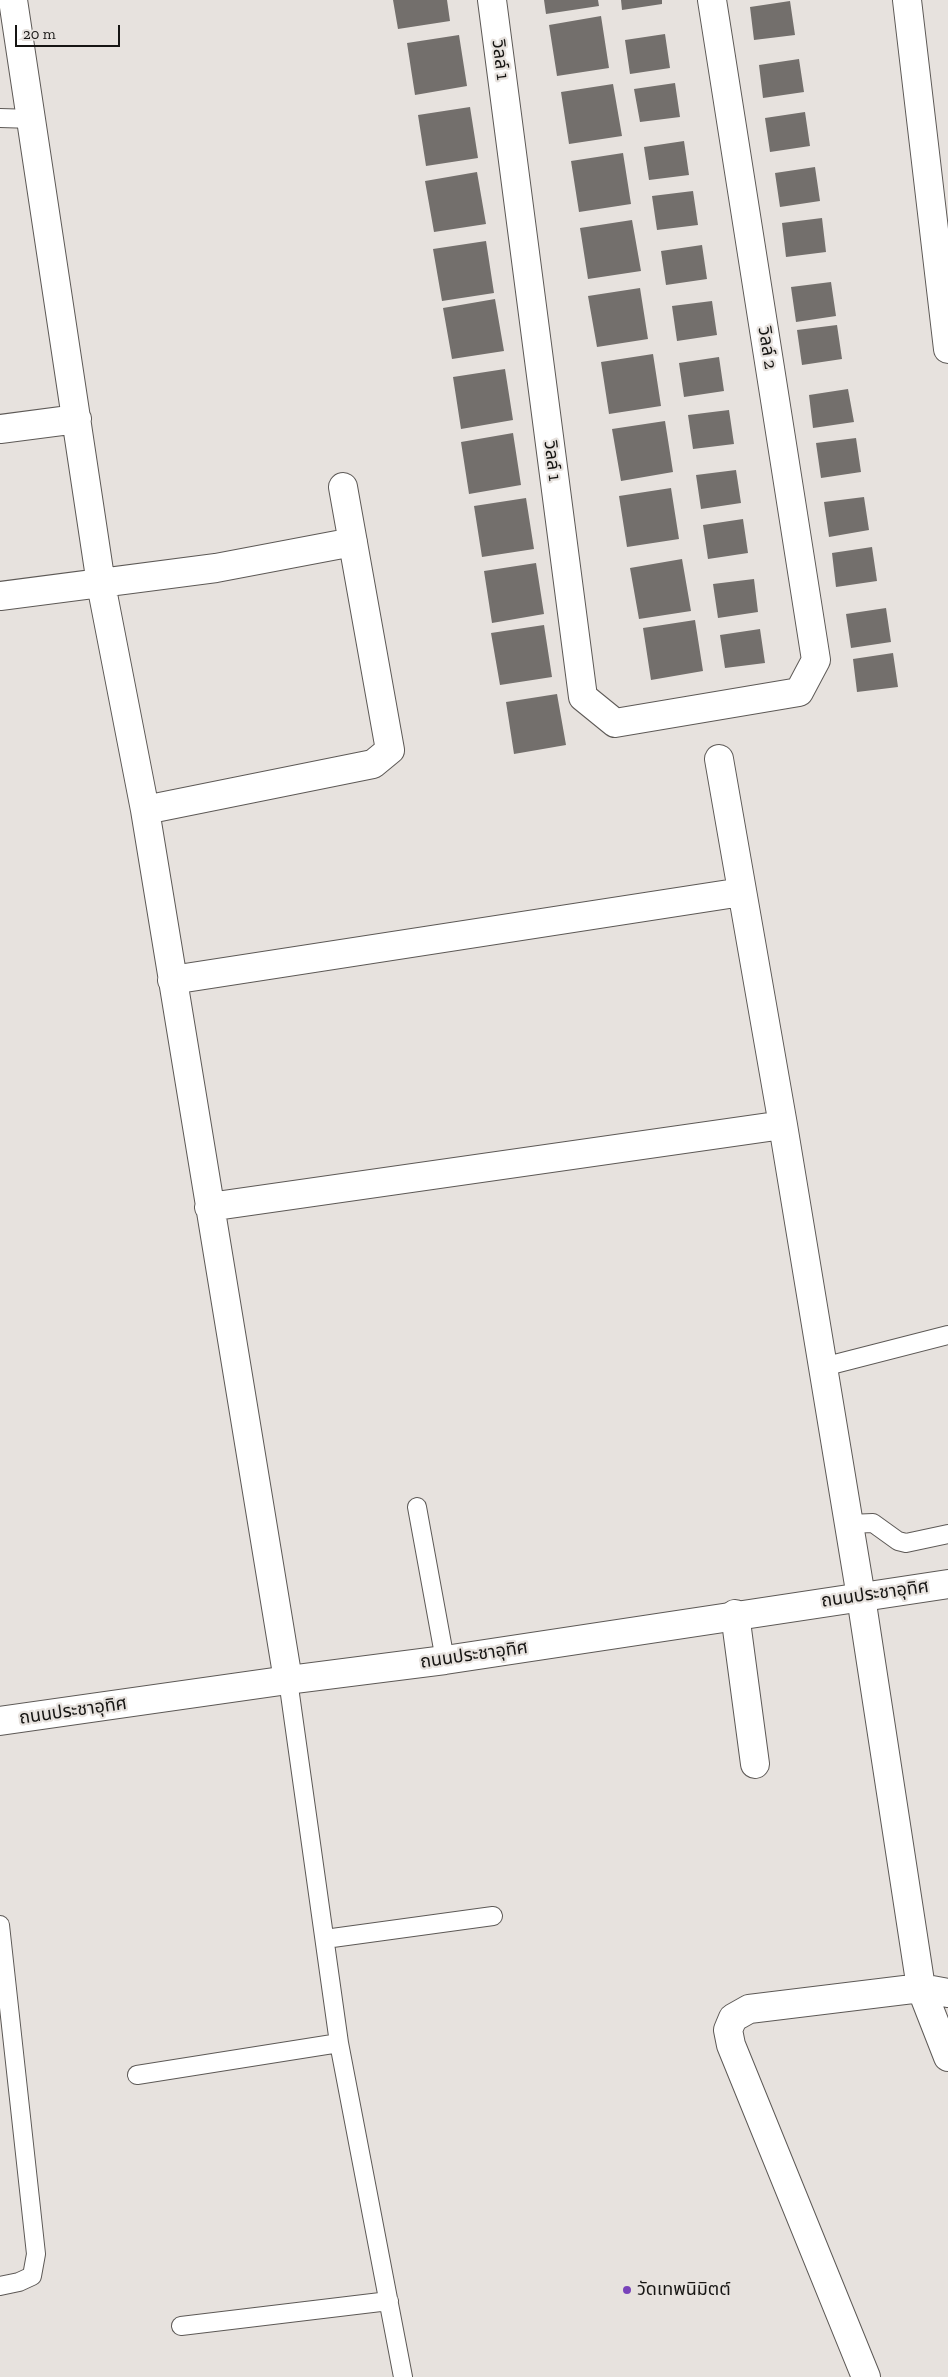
<!DOCTYPE html>
<meta charset="utf-8">
<style>
body{margin:0}
#map{position:relative;width:948px;height:2377px;overflow:hidden;background:#e7e2de;font-family:"Zilla Slab",serif}
canvas{display:block}
.scale{position:absolute;left:15px;top:25px;width:105px;height:22px;box-sizing:border-box;border:2px solid #161513;border-top:0;padding-left:6px;font-size:15px;line-height:18px;white-space:nowrap;color:#161513;-webkit-text-stroke:4px #e7e2de;paint-order:stroke}
</style>
<div id="map">
<canvas width="948" height="2377"></canvas>
<div class="scale">20 m</div>
</div>
<script>
const ctx = document.querySelector('canvas').getContext('2d');
ctx.lineJoin = 'round';
function fillPath(path, color) { ctx.fillStyle = color; ctx.fill(path, 'evenodd'); }
const shape = rows => new Path2D(rows.map(r => 'M' + r).join(''));
function trace(path, color, width, dash) { ctx.strokeStyle = color; ctx.lineWidth = width; ctx.lineCap = dash ? 'butt' : 'round'; ctx.setLineDash(dash || []); ctx.stroke(path); }
function label(font, color, halo, rows, align = 'center') {
  ctx.font = font + ' "Zilla Slab","Noto Sans Thai",serif'; ctx.lineWidth = 4.5; ctx.setLineDash([]); ctx.textBaseline = 'middle'; ctx.strokeStyle = halo; ctx.fillStyle = color; for (const [text, x, y, turn = 0] of rows) {
    ctx.save(); ctx.translate(x, y); ctx.rotate((+turn || 0) * Math.PI / 180); ctx.textAlign = isNaN(turn) ? turn : align; if (halo) ctx.strokeText(text, 0, 0); ctx.fillText(text, 0, 0); ctx.restore();
  }
}
const building = shape([
 [393,0,447,0,450,21,398,29],
 [544,0,598,0,599,6,546,14],
 [621,0,662,0,662,4,622,10],
 [790,1,795,35,754,40,750,7],
 [601,16,609,68,557,76,549,25],
 [665,34,670,68,630,74,625,40],
 [459,35,467,86,415,95,407,43],
 [799,59,804,92,763,98,759,65],
 [675,83,680,117,640,122,634,89],
 [613,84,622,136,569,144,561,92],
 [470,107,478,158,426,166,418,115],
 [805,112,810,146,770,152,765,118],
 [684,141,689,175,649,180,644,147],
 [623,153,631,204,579,212,571,161],
 [815,167,820,201,780,207,775,173],
 [477,172,486,224,434,232,425,181],
 [693,191,698,225,657,230,652,196],
 [822,218,826,252,786,257,782,223],
 [632,220,641,271,588,279,580,228],
 [486,241,494,293,442,301,433,249],
 [702,245,707,279,666,285,661,251],
 [831,282,836,316,796,322,791,287],
 [640,288,648,339,597,347,588,296],
 [495,299,504,351,452,359,443,308],
 [712,301,717,335,677,341,672,306],
 [837,325,842,359,802,365,797,330],
 [653,354,661,406,609,414,601,362],
 [719,357,724,391,684,397,679,363],
 [505,369,513,420,461,429,453,377],
 [848,389,854,422,813,428,809,395],
 [729,410,734,444,693,449,688,415],
 [665,421,673,472,621,481,612,429],
 [513,433,521,485,469,494,461,442],
 [856,438,861,472,821,478,816,443],
 [736,470,741,503,701,509,696,475],
 [671,488,679,539,627,547,619,496],
 [864,497,869,530,829,537,824,502],
 [526,498,534,549,482,557,474,506],
 [743,519,748,553,708,559,703,525],
 [872,547,877,581,836,587,832,553],
 [682,559,691,611,639,619,630,568],
 [536,563,544,614,492,623,484,571],
 [754,579,758,612,718,618,713,584],
 [886,608,891,642,851,648,846,614],
 [695,620,703,671,651,680,643,628],
 [544,625,552,677,500,685,491,633],
 [760,629,765,663,725,668,720,635],
 [893,653,898,687,857,692,853,659],
 [557,694,566,745,514,754,506,702]
]);
const service = shape([
 [0,118,33,119],
 [823,1367,948,1335],
 [417,1507,445,1660],
 [849,1524,873,1523,898,1541,906,1543,948,1534],
 [288,1680,339,2043,403,2377],
 [0,1925,36,2254,32,2276,19,2282,0,2286],
 [325,1939,493,1916],
 [137,2075,339,2043],
 [181,2326,389,2301]
]);
const minor = shape([
 [13,0,101,584,145,810,288,1680],
 [492,0,583,697,615,723,799,692,816,660,712,0],
 [907,0,948,349],
 [0,429,77,419],
 [0,596,216,568,353,542],
 [719,759,783,1125,861,1597,921,1988,948,2057],
 [145,810,373,764,390,750,343,487],
 [172,980,742,892],
 [209,1207,783,1125],
 [735,1614,755,1764],
 [866,2377,731,2045,728,2030,733,2018,749,2009,921,1988,948,1993]
]);
const tertiary = shape([
 [0,1721,288,1680,445,1660,948,1584]
]);
const markers = [
 [627,2290,5,"#7843ba"]
];
const streetNames = [
 ["วิลล์ 1",500,60,83],
 ["วิลล์ 2",767,348,81],
 ["วิลล์ 1",552,461,83],
 ["ถนนประชาอุทิศ",875,1594,-8],
 ["ถนนประชาอุทิศ",474,1655,-8],
 ["ถนนประชาอุทิศ",73,1711,-8]
];
const poiNames = [
 ["วัดเทพนิมิตต์",637,2290]
];
fillPath(building, '#736f6c');
trace(service, '#5d5956', 20);
trace(minor, '#5d5956', 30);
trace(tertiary, '#5d5956', 30);
trace(service, '#fff', 18);
trace(minor, '#fff', 28);
trace(tertiary, '#fff', 28);
for (const [x, y, r, color] of markers) { const dot = new Path2D(); dot.arc(x, y, r, 0, 2 * Math.PI); ctx.fillStyle = color; ctx.fill(dot); trace(dot, '#e7e2de', 2); }
label('18px', '#161513', '#e7e2de', streetNames);
label('18px', '#161513', '#e7e2de', poiNames, 'left');
</script>
